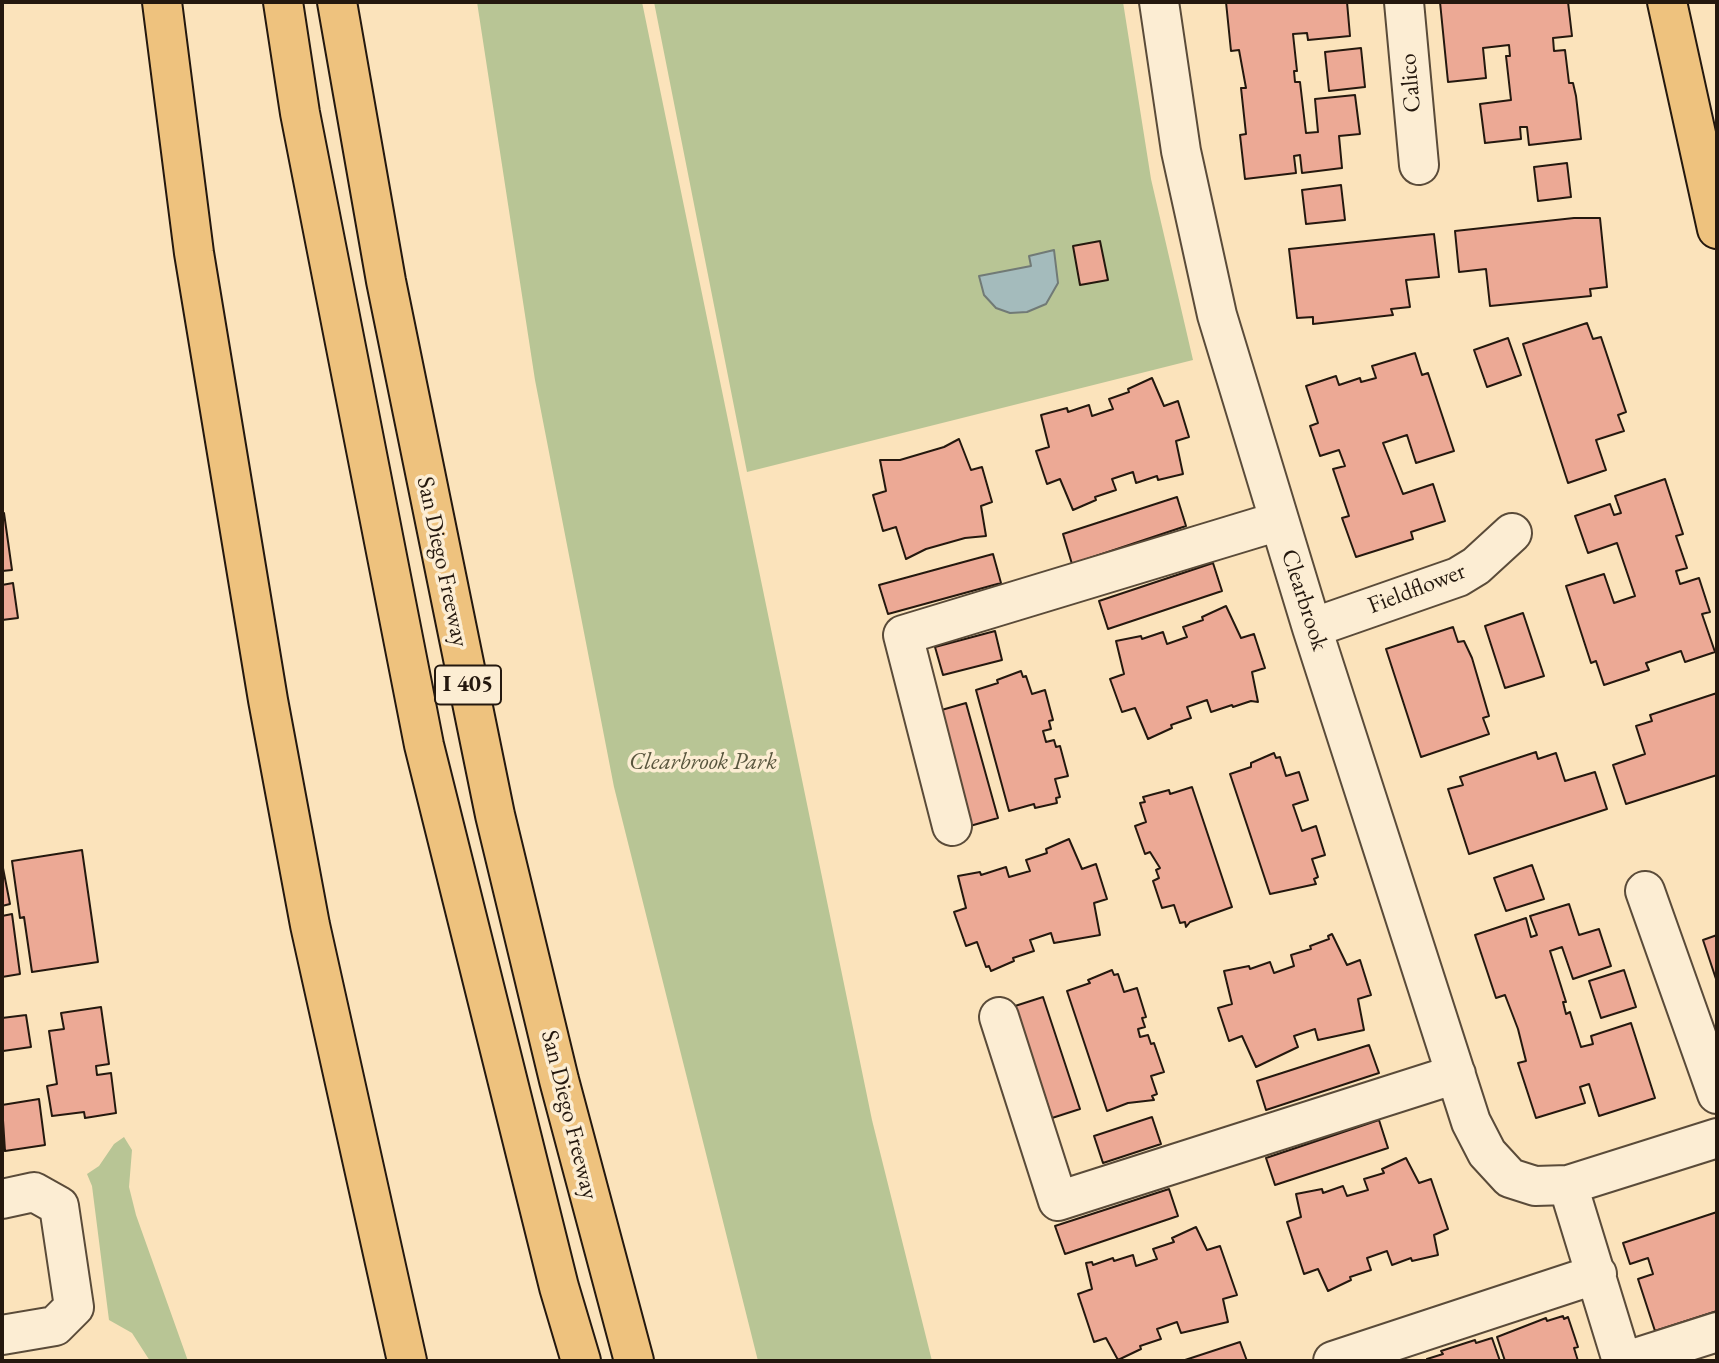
<!DOCTYPE html>
<style>
body{margin:0}
#map{position:relative;width:1719px;height:1363px;overflow:hidden;background:#fbe3bb;font-family:"EB Garamond",serif}
canvas{display:block}
.frame{position:absolute;inset:0;border:4px solid #24180e;pointer-events:none}
</style>
<div id="map">
<canvas width="1719" height="1363"></canvas>
<div class="frame"></div>
</div>
<script>
const ctx = document.querySelector('canvas').getContext('2d');
ctx.lineJoin = 'round';
function fillPath(path, color) { ctx.fillStyle = color; ctx.fill(path, 'evenodd'); }
const shape = rows => new Path2D(rows.map(r => 'M' + r).join(''));
function trace(path, color, width, dash) { ctx.strokeStyle = color; ctx.lineWidth = width; ctx.lineCap = dash ? 'butt' : 'round'; ctx.setLineDash(dash || []); ctx.stroke(path); }
function label(font, color, halo, rows, align = 'center') {
  ctx.font = font + ' "EB Garamond",serif'; ctx.lineWidth = 7; ctx.setLineDash([]); ctx.textBaseline = 'middle'; ctx.strokeStyle = halo; ctx.fillStyle = color; for (const [text, x, y, turn = 0] of rows) {
    ctx.save(); ctx.translate(x, y); ctx.rotate((+turn || 0) * Math.PI / 180); ctx.textAlign = isNaN(turn) ? turn : align; if (halo) ctx.strokeText(text, 0, 0); ctx.fillText(text, 0, 0); ctx.restore();
  }
}
const green = shape([
 [477,2,642,2,872,1120,932,1361,758,1361,614,787,535,380],
 [654,2,1123,2,1151,179,1193,360,747,472],
 [124,1137,132,1150,129,1187,136,1215,188,1361,150,1361,132,1333,109,1320,92,1186,87,1174,99,1166,114,1144]
]);
const water = shape([
 [1054,250,1058,283,1046,304,1027,312,1010,313,996,308,984,295,979,276,1031,266,1029,256,1054,250]
]);
const building = shape([
 [1226,2,1347,2,1350,36,1308,40,1307,33,1293,34,1297,71,1294,71,1295,82,1300,82,1306,133,1318,132,1315,99,1355,95,1360,134,1339,136,1342,168,1302,173,1300,155,1294,156,1296,173,1245,179,1240,135,1246,134,1241,88,1246,88,1239,50,1231,51,1226,2],
 [1440,2,1568,2,1572,36,1553,38,1554,51,1565,50,1569,83,1573,83,1576,96,1581,139,1529,145,1527,127,1520,127,1521,139,1485,143,1480,104,1511,100,1506,56,1510,56,1509,45,1483,48,1486,78,1448,82,1440,2],
 [1361,48,1365,87,1329,91,1325,52,1361,48],
 [1567,163,1571,197,1538,201,1534,167,1567,163],
 [1341,185,1345,220,1306,224,1302,190,1341,185],
 [1574,218,1600,218,1607,287,1590,289,1591,296,1490,306,1486,269,1459,272,1455,231,1574,218],
 [1434,234,1439,277,1406,280,1410,307,1391,309,1393,315,1313,324,1313,317,1297,318,1289,249,1434,234],
 [1100,241,1108,280,1080,285,1073,246,1100,241],
 [1587,323,1593,339,1601,337,1626,412,1618,415,1624,431,1596,440,1606,470,1568,483,1523,344,1587,323],
 [1508,338,1521,375,1487,387,1474,350,1508,338],
 [1415,353,1422,375,1428,373,1454,451,1416,463,1407,435,1383,443,1403,494,1433,484,1445,521,1411,532,1413,539,1356,557,1342,518,1349,516,1333,469,1345,466,1339,450,1320,456,1310,426,1318,423,1306,386,1336,376,1339,385,1360,378,1361,382,1376,378,1372,366,1415,353],
 [1152,378,1164,406,1178,401,1189,437,1176,441,1183,474,1158,480,1157,476,1136,483,1133,472,1112,479,1116,490,1095,497,1096,500,1073,510,1060,479,1047,484,1036,451,1049,447,1041,415,1067,408,1068,412,1089,405,1092,416,1113,409,1109,399,1129,392,1128,389,1152,378],
 [959,439,971,470,982,467,992,502,981,506,986,536,965,538,926,549,906,559,896,527,883,531,873,495,886,491,880,460,900,460,944,447,959,439],
 [1665,479,1683,534,1676,536,1687,568,1676,571,1680,584,1699,578,1710,612,1702,614,1715,652,1685,662,1681,651,1646,663,1649,670,1604,685,1596,661,1591,663,1566,586,1604,574,1614,603,1635,596,1617,543,1588,553,1575,516,1610,504,1614,515,1621,513,1615,496,1665,479],
 [1177,497,1186,526,1072,564,1063,534,1177,497],
 [4,513,12,570,2,571,2,514,4,513],
 [993,554,1001,583,888,614,879,585,993,554],
 [1213,563,1222,591,1108,629,1099,601,1213,563],
 [13,583,18,618,2,620,2,585,13,583],
 [1226,606,1241,638,1254,634,1265,668,1252,672,1258,702,1251,701,1233,707,1232,705,1211,712,1207,700,1187,707,1191,718,1171,725,1172,728,1148,739,1135,708,1122,712,1110,679,1124,674,1116,641,1141,636,1142,639,1163,632,1167,644,1187,637,1183,627,1203,620,1202,617,1226,606],
 [1523,613,1544,676,1505,688,1485,626,1523,613],
 [1453,627,1458,642,1464,641,1472,658,1489,716,1483,718,1489,734,1421,757,1386,649,1453,627],
 [995,631,1002,660,943,675,935,647,995,631],
 [1021,671,1023,677,1026,676,1032,694,1045,690,1053,720,1049,721,1051,729,1043,731,1046,742,1054,740,1056,747,1060,746,1068,776,1055,779,1060,797,1056,798,1057,803,1035,808,1034,804,1009,811,976,690,998,683,997,680,1021,671],
 [1717,693,1717,775,1626,804,1613,765,1645,754,1636,726,1652,721,1650,715,1717,693],
 [966,703,998,818,970,826,938,711,966,703],
 [1536,752,1538,759,1556,753,1565,781,1595,772,1607,809,1469,854,1448,789,1463,785,1460,777,1536,752],
 [1274,753,1276,758,1280,757,1286,776,1299,772,1308,800,1293,805,1302,831,1316,826,1325,855,1312,859,1318,877,1314,879,1316,884,1270,894,1230,774,1251,767,1251,763,1274,753],
 [1192,787,1232,907,1190,922,1186,927,1185,922,1180,923,1174,905,1162,908,1153,881,1159,878,1156,870,1160,868,1150,852,1145,854,1135,826,1146,822,1140,803,1145,802,1143,797,1169,790,1170,794,1192,787],
 [1069,839,1082,869,1096,864,1107,899,1094,903,1100,935,1054,943,1051,933,1030,940,1034,951,1013,958,1014,961,991,971,989,966,986,967,977,942,966,946,954,912,966,908,958,876,980,872,981,875,1006,867,1009,877,1030,871,1026,860,1047,853,1046,849,1069,839],
 [82,850,98,962,32,972,24,917,20,918,12,861,82,850],
 [2,863,10,904,2,906,2,863],
 [1532,865,1544,899,1506,911,1494,878,1532,865],
 [1569,904,1579,935,1599,929,1611,966,1573,979,1562,947,1550,951,1566,1002,1563,1002,1566,1014,1570,1012,1581,1047,1593,1044,1591,1036,1631,1023,1655,1098,1599,1116,1589,1084,1580,1087,1585,1103,1536,1118,1518,1063,1526,1061,1518,1029,1505,995,1496,998,1475,935,1526,918,1531,937,1537,935,1530,916,1569,904],
 [12,914,20,974,2,977,2,916,12,914],
 [1332,934,1347,965,1360,960,1371,995,1358,999,1364,1030,1318,1040,1315,1029,1294,1036,1298,1047,1256,1067,1242,1036,1229,1041,1218,1008,1232,1004,1224,971,1249,966,1250,969,1270,962,1274,973,1294,966,1291,955,1311,949,1310,946,1329,939,1328,936,1332,934],
 [1717,935,1717,982,1703,940,1717,935],
 [1112,970,1114,975,1118,974,1124,992,1137,988,1146,1017,1142,1018,1145,1027,1138,1029,1140,1037,1148,1035,1151,1044,1154,1043,1164,1072,1151,1076,1157,1094,1152,1096,1154,1100,1128,1103,1107,1111,1067,991,1090,983,1088,980,1112,970],
 [1624,970,1636,1007,1601,1018,1589,981,1624,970],
 [1043,997,1080,1109,1052,1118,1015,1006,1043,997],
 [101,1007,109,1064,96,1066,97,1075,111,1073,116,1113,85,1118,84,1112,52,1116,47,1086,57,1084,49,1031,64,1029,61,1013,101,1007],
 [26,1015,31,1047,3,1051,2,1060,2,1018,26,1015],
 [1369,1045,1379,1073,1266,1110,1257,1081,1369,1045],
 [39,1099,45,1145,5,1151,2,1105,39,1099],
 [1152,1117,1161,1144,1103,1163,1094,1136,1152,1117],
 [1379,1120,1388,1148,1275,1185,1266,1158,1379,1120],
 [1406,1158,1419,1183,1431,1179,1448,1229,1434,1235,1438,1255,1412,1261,1411,1258,1392,1265,1387,1251,1367,1258,1371,1270,1350,1277,1351,1280,1328,1291,1318,1269,1304,1274,1287,1222,1301,1217,1296,1194,1322,1189,1323,1193,1343,1186,1347,1196,1368,1190,1364,1179,1384,1173,1382,1169,1406,1158],
 [1169,1189,1178,1216,1065,1254,1055,1226,1169,1189],
 [1717,1212,1717,1311,1655,1331,1638,1279,1653,1274,1648,1258,1630,1264,1623,1243,1717,1212],
 [1196,1227,1207,1250,1220,1246,1237,1295,1223,1299,1228,1322,1181,1333,1177,1322,1157,1329,1161,1339,1140,1346,1141,1349,1118,1360,1106,1338,1094,1342,1078,1294,1092,1289,1086,1263,1092,1262,1093,1265,1113,1258,1114,1261,1133,1255,1136,1266,1157,1259,1153,1249,1174,1242,1172,1238,1196,1227],
 [1563,1316,1564,1319,1568,1317,1578,1347,1574,1348,1578,1361,1505,1361,1497,1337,1546,1318,1547,1321,1563,1316],
 [1492,1338,1500,1361,1428,1361,1427,1359,1443,1354,1441,1351,1475,1340,1476,1343,1492,1338],
 [1240,1342,1247,1361,1182,1361,1240,1342]
]);
const minor = shape([
 [1159,2,1181,151,1217,315,1312,628,1471,1122,1487,1153,1510,1178,1535,1186,1568,1185,1717,1138],
 [1404,2,1419,165],
 [1312,628,1458,577,1476,566,1512,533],
 [952,826,903,635,1279,521],
 [1645,891,1717,1094],
 [999,1017,1058,1201,1456,1074],
 [1568,1185,1622,1361],
 [2,1199,34,1192,59,1206,74,1307,55,1326,2,1335],
 [1333,1361,1597,1274],
 [1626,1361,1717,1332]
]);
const major = shape([
 [1667,2,1717,229]
]);
const highway = shape([
 [162,2,194,253,268,700,310,925,407,1361],
 [283,2,300,113,424,745,559,1287,581,1361],
 [337,2,386,281,495,815,559,1080,634,1361]
]);
const shields = [
 [468,685,66]
];
const shieldNames = [
 ["I 405",468,685]
];
const streetNames = [
 ["Calico",1411,83,-95],
 ["San Diego Freeway",442,562,78],
 ["Fieldflower",1417,589,-21],
 ["Clearbrook",1304,600,72],
 ["San Diego Freeway",569,1115,76]
];
const parkNames = [
 ["Clearbrook Park",703,762]
];
fillPath(green, '#b8c595');
fillPath(water, '#a4bbbc');
trace(water, '#717a76', 2);
fillPath(building, '#eca995');
trace(building, '#24180e', 2);
trace(minor, '#5a4b39', 42);
trace(major, '#24180e', 42);
trace(highway, '#24180e', 42);
trace(minor, '#fcedd3', 38);
trace(major, '#eec27e', 38);
trace(highway, '#eec27e', 38);
for (const [x, y, w] of shields) { const box = new Path2D(); box.roundRect(x - w / 2, y - 19.5, w, 39, 5); ctx.fillStyle = '#fcedd3'; ctx.fill(box); trace(box, '#24180e', 2); }
label('bold 23px', '#24180e', null, shieldNames);
label('24px', '#24180e', '#fcedd3', streetNames);
label('italic 24px', '#58553d', '#fcedd3', parkNames);
</script>
